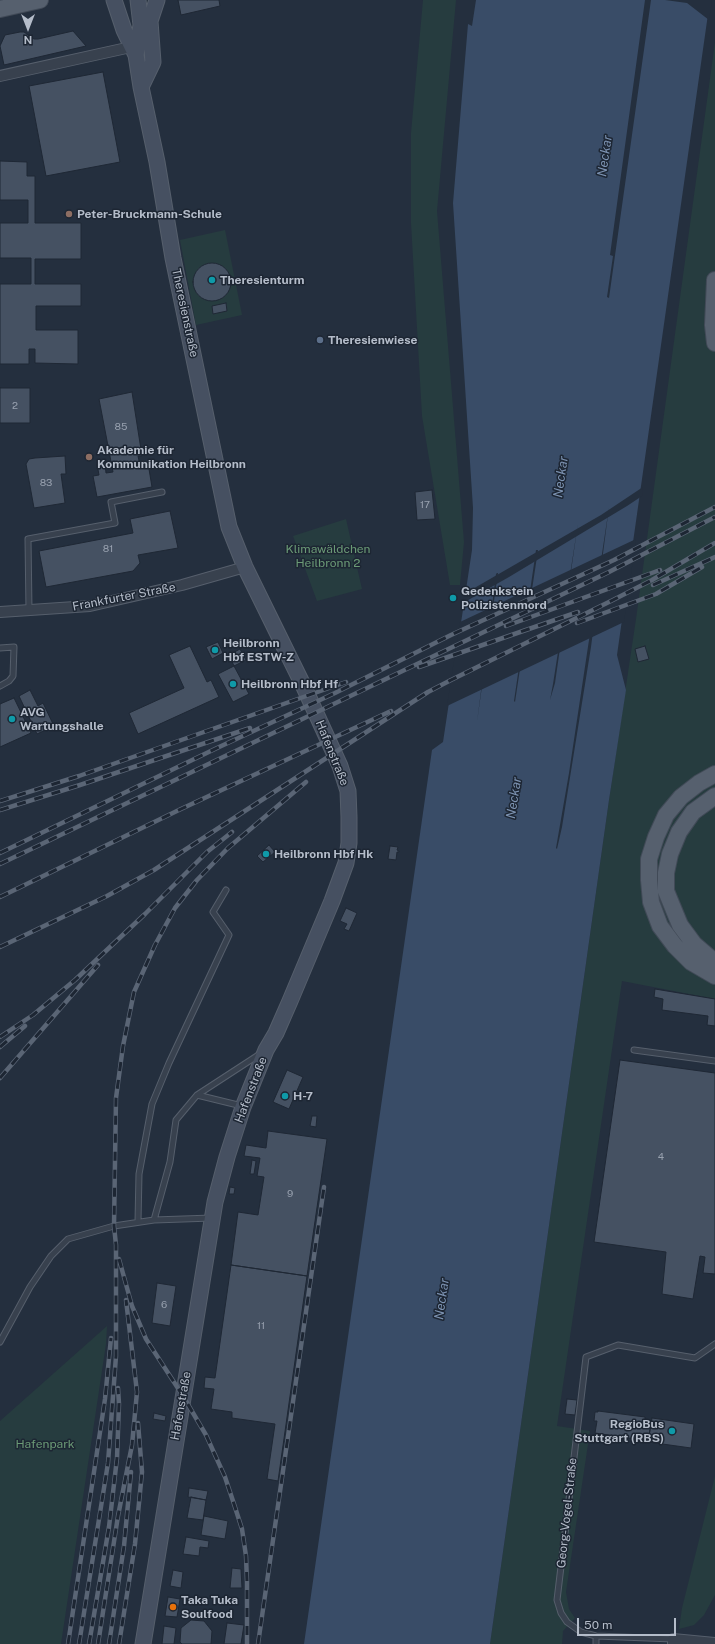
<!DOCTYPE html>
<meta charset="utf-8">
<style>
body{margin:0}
#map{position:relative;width:715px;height:1644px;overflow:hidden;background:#242f3e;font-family:"Public Sans",sans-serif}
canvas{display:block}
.north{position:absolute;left:8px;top:8px;width:40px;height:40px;-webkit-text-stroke:3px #1d2633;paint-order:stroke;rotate:180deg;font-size:11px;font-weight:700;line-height:16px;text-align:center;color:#b4bcc9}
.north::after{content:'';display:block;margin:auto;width:14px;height:18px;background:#b4bcc9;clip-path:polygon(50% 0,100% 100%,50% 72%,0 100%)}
.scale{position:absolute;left:577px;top:1618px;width:99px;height:18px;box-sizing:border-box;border:2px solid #b4bcc9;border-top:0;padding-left:5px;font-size:12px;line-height:14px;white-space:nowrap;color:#b4bcc9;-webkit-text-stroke:3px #1d2633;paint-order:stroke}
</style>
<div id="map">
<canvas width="715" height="1644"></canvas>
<div class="north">N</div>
<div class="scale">50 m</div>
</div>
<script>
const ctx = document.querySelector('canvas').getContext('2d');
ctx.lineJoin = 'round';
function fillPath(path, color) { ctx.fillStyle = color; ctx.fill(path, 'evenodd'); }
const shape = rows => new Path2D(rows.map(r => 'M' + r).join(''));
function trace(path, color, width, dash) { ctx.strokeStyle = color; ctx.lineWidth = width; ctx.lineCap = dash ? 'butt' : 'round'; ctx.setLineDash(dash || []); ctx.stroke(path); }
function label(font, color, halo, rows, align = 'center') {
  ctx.font = font + ' "Public Sans",sans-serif'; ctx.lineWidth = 3; ctx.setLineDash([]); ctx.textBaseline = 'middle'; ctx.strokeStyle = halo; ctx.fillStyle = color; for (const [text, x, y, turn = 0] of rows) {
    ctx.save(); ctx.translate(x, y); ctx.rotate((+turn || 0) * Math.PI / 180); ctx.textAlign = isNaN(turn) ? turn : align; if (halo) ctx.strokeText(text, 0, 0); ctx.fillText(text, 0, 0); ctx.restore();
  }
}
const green = shape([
 [423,0,456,0,437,211,464,542,460,585,450,585,422,416,411,223,411,133],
 [715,42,715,999,622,981,557,1426,590,1431,566,1592,569,1609,575,1618,563,1631,562,1644,490,1644,609,800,636,619],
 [225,230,242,315,196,325,180,240],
 [346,519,362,589,317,601,293,536],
 [107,1326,106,1344,61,1644,0,1644,0,1421],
 [715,1476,715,1595,704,1615,694,1625,679,1629,682,1608]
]);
const water = shape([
 [476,0,645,0,610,255,613,256,607,297,609,298,651,0,710,0,617,655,626,690,609,800,490,1644,304,1644,432,750,443,742,472,550,473,508,453,203,468,24,472,26],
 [609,507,591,647,562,827,557,849,556,848,569,773],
 [578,523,555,683,550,700,553,684],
 [536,550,538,550,515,702,514,701],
 [497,573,498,573,477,722,496,574]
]);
const pier = shape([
 [665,0,712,0,709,20,687,3],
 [643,487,642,496,627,506,509,577,463,603,464,594,601,515],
 [636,539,624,622,447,706,460,622]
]);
const building = shape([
 [178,0,219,0,220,6,181,15,178,0],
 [73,31,86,46,4,65,0,46,5,35,20,32,24,32,34,39,38,39,73,31],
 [103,72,120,162,46,176,29,86,103,72],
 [0,161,27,162,27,176,35,176,35,223,81,223,81,259,35,259,35,284,81,284,81,306,36,306,36,330,78,330,78,364,35,363,35,349,29,349,29,364,0,364,0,284,31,284,31,258,0,258,0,223,28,223,28,200,0,200,0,161],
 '193 282a19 19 0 1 1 38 0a19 19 0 1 1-38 0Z',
 [226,303,227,311,213,314,212,306,226,303],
 [0,388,30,388,30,423,0,423,0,388],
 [132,392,142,456,138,456,140,465,148,463,152,487,97,497,93,476,99,475,97,464,105,463,106,473,113,472,99,399,132,392],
 [65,456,66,474,61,474,65,503,34,508,26,464,29,459,35,458,65,456],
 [432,490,435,519,417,520,415,492,432,490],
 [170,511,178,548,138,555,140,563,133,571,46,587,39,551,133,533,130,519,170,511],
 [218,642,223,653,212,659,206,647,218,642],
 [190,646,207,682,211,680,219,697,138,734,129,713,184,688,169,655,190,646],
 [645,646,649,659,638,662,635,649,645,646],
 [240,649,246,660,234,666,229,655,240,649],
 [234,666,249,694,233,702,218,674,234,666],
 [30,690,38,706,43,703,54,726,37,734,19,696,30,690],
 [14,698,31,733,0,747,0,704,14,698],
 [269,845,275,852,263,862,257,856,269,845],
 [390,846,398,847,397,850,399,851,399,852,397,852,396,860,388,859,390,846],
 [346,908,357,913,349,931,344,929,347,924,340,921,346,908],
 [655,989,715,999,715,1026,707,1025,708,1016,662,1010,663,999,654,997,655,989],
 [620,1060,715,1073,715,1274,703,1273,705,1257,700,1256,693,1299,662,1294,666,1252,594,1242,620,1060],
 [287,1070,303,1077,289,1109,273,1102,287,1070],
 [312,1116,317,1116,316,1127,310,1126,312,1116],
 [268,1131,327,1139,307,1276,231,1265,238,1212,258,1215,264,1177,257,1176,260,1158,244,1156,246,1145,266,1148,268,1131],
 [252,1160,256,1161,254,1174,250,1174,252,1160],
 [230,1187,235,1188,234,1194,229,1194,230,1187],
 [231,1265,307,1276,278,1481,267,1479,275,1424,232,1418,232,1412,211,1409,214,1389,204,1388,205,1377,215,1378,231,1265],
 [157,1283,176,1286,170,1326,152,1323,157,1283],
 [567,1399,577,1400,575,1415,565,1414,567,1399],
 [598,1411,645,1417,645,1421,651,1421,649,1437,643,1436,642,1440,595,1433,597,1421,594,1421,595,1412,598,1412,598,1411],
 [154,1413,166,1416,165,1421,153,1419,154,1413],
 [652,1418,694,1424,691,1448,648,1442,652,1418],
 [189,1488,208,1491,206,1500,188,1497,189,1488],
 [191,1497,206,1500,203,1520,187,1518,191,1497],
 [204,1516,228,1521,225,1539,201,1535,204,1516],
 [186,1537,209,1541,208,1548,200,1547,199,1556,183,1554,186,1537],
 [232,1568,241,1569,242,1588,230,1588,232,1568],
 [173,1570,183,1572,181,1588,170,1586,173,1570],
 [168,1597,180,1599,177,1617,165,1616,168,1597],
 [191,1620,204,1621,212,1631,211,1644,182,1644,180,1642,181,1628,191,1620],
 [227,1623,244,1625,241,1644,224,1644,227,1623],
 [164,1626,176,1628,174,1644,162,1644,164,1626]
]);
const service = shape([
 [29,610,28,539,115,523,111,502,162,492],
 [0,648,14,647,13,676,9,681,0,686],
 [634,1050,715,1061],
 [197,1095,242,1106],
 [154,1220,212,1218],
 [138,1221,139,1174,152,1104,169,1063,229,935,213,912,226,890],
 [0,1342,30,1287,51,1256,68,1239,114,1226,154,1220,170,1162,176,1120,197,1095,260,1054],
 [673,1639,596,1636,581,1632,567,1622,561,1613,557,1600,586,1357,618,1345,695,1358,715,1344],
 [596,1644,596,1636]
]);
const minor = shape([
 [0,76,131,47],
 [0,612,90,606,182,585,245,567],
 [673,1644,673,1639,715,1643]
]);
const secondary = shape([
 [114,0,124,30,136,55],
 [138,0,141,25,136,55,141,87,157,162,173,258,229,527,245,567,304,687,340,766,348,791,349,817,349,843,346,863,332,901,290,1001,276,1033,266,1050,243,1107,227,1157,215,1202,143,1644],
 [141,87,153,62,150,21,157,0]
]);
const primary = shape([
 [0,9,40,0],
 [715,280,713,325,715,343],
 [715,774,699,783,681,797,666,815,656,837,649,859,649,880,651,902,660,926,675,946,691,962,715,976],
 [715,796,693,812,679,832,670,854,666,873,666,891,680,925,694,944,715,962]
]);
const rail = shape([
 [653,585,715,557],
 [577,623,656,594,702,567],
 [506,626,660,570],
 [419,667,578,612],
 [0,801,79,776,346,682],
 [0,810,80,785,250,728],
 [0,853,217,748,335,693,451,635,614,560,715,507],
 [0,864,609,572,715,517],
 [0,897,181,809,391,711],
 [0,947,107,896,154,870,428,692,451,680,613,600,652,580,715,543],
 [0,1037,33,1015,75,980,145,914,207,852,232,832],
 [0,1047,25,1026],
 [0,1078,98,965],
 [119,1259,132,1306,146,1339,183,1396,206,1435,225,1477,234,1504,242,1529,246,1556,247,1582,247,1644],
 [68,1644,105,1399,111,1338],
 [79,1644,108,1463,116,1356,116,1245,114,1226,116,1098,123,1046,134,992,155,945,175,908,197,880,228,848,306,782],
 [89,1644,109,1527,117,1458,119,1404,118,1388],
 [98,1644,118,1516,132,1445,137,1392,126,1300],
 [109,1644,124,1546,131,1472],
 [119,1644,135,1544,142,1472,138,1423],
 [258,1644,324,1187]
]);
const markers = [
 [69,214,4,"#8d6e63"],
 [212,280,4,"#0f9aa8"],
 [320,340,4,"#5c6f8a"],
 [89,457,4,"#8d6e63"],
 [453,598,4,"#0f9aa8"],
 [215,650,4,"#0f9aa8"],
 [233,684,4,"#0f9aa8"],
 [12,719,4,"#0f9aa8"],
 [266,854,4,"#0f9aa8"],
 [285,1096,4,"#0f9aa8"],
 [672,1431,4,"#0f9aa8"],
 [173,1607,4,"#e8710a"]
];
const numberNames = [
 ["2",15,406],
 ["85",121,427],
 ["83",46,483],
 ["17",425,505],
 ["81",108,549],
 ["4",661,1157],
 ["9",290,1194],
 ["6",164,1305],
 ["11",261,1326]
];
const poiNames = [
 ["Peter-Bruckmann-Schule",77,214],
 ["Theresienturm",220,280],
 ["Theresienwiese",328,340],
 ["Akademie für",97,450],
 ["Kommunikation Heilbronn",97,464],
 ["Gedenkstein",461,591],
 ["Polizistenmord",461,605],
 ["Heilbronn",223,643],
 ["Hbf ESTW-Z",223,657],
 ["Heilbronn Hbf Hf",241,684],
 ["AVG",20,712],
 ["Wartungshalle",20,726],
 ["Heilbronn Hbf Hk",274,854],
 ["H-7",293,1096],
 ["RegioBus",664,1424,"right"],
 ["Stuttgart (RBS)",664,1438,"right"],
 ["Taka Tuka",181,1600],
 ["Soulfood",181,1614]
];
const streetNames = [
 ["Theresienstraße",185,313,78],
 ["Frankfurter Straße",124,597,-11],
 ["Hafenstraße",332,753,68],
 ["Hafenstraße",251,1090,-69],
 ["Hafenstraße",181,1406,-80],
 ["Georg-Vogel-Straße",567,1513,-84]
];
const parkNames = [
 ["Klimawäldchen",328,549],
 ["Heilbronn 2",328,563],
 ["Hafenpark",45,1444]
];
const waterNames = [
 ["Neckar",605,156,-82],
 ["Neckar",561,477,-82],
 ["Neckar",514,798,-81],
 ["Neckar",442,1299,-82]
];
fillPath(green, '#263c3f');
fillPath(water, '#394c67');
fillPath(pier, '#242f3e');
fillPath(building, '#455162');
trace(building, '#1f2835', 1);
trace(service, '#565f6c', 7);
trace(minor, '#565f6c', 12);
trace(secondary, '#565f6c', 17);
trace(primary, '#414a57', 18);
trace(service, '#38414e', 5);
trace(minor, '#38414e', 10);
trace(secondary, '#465061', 15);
trace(primary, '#56606e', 16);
trace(rail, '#5a6575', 4.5);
trace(rail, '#1d2633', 3, [9]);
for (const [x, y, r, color] of markers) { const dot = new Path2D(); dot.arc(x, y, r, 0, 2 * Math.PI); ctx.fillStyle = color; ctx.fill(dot); trace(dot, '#1d2633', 1.5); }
label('10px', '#98a1af', null, numberNames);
label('bold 12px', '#b4bcc9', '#1d2633', poiNames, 'left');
label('12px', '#b4bcc9', '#1d2633', streetNames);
label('12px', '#6b9a76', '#1d2633', parkNames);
label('italic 13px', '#7c92b1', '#1d2633', waterNames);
</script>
